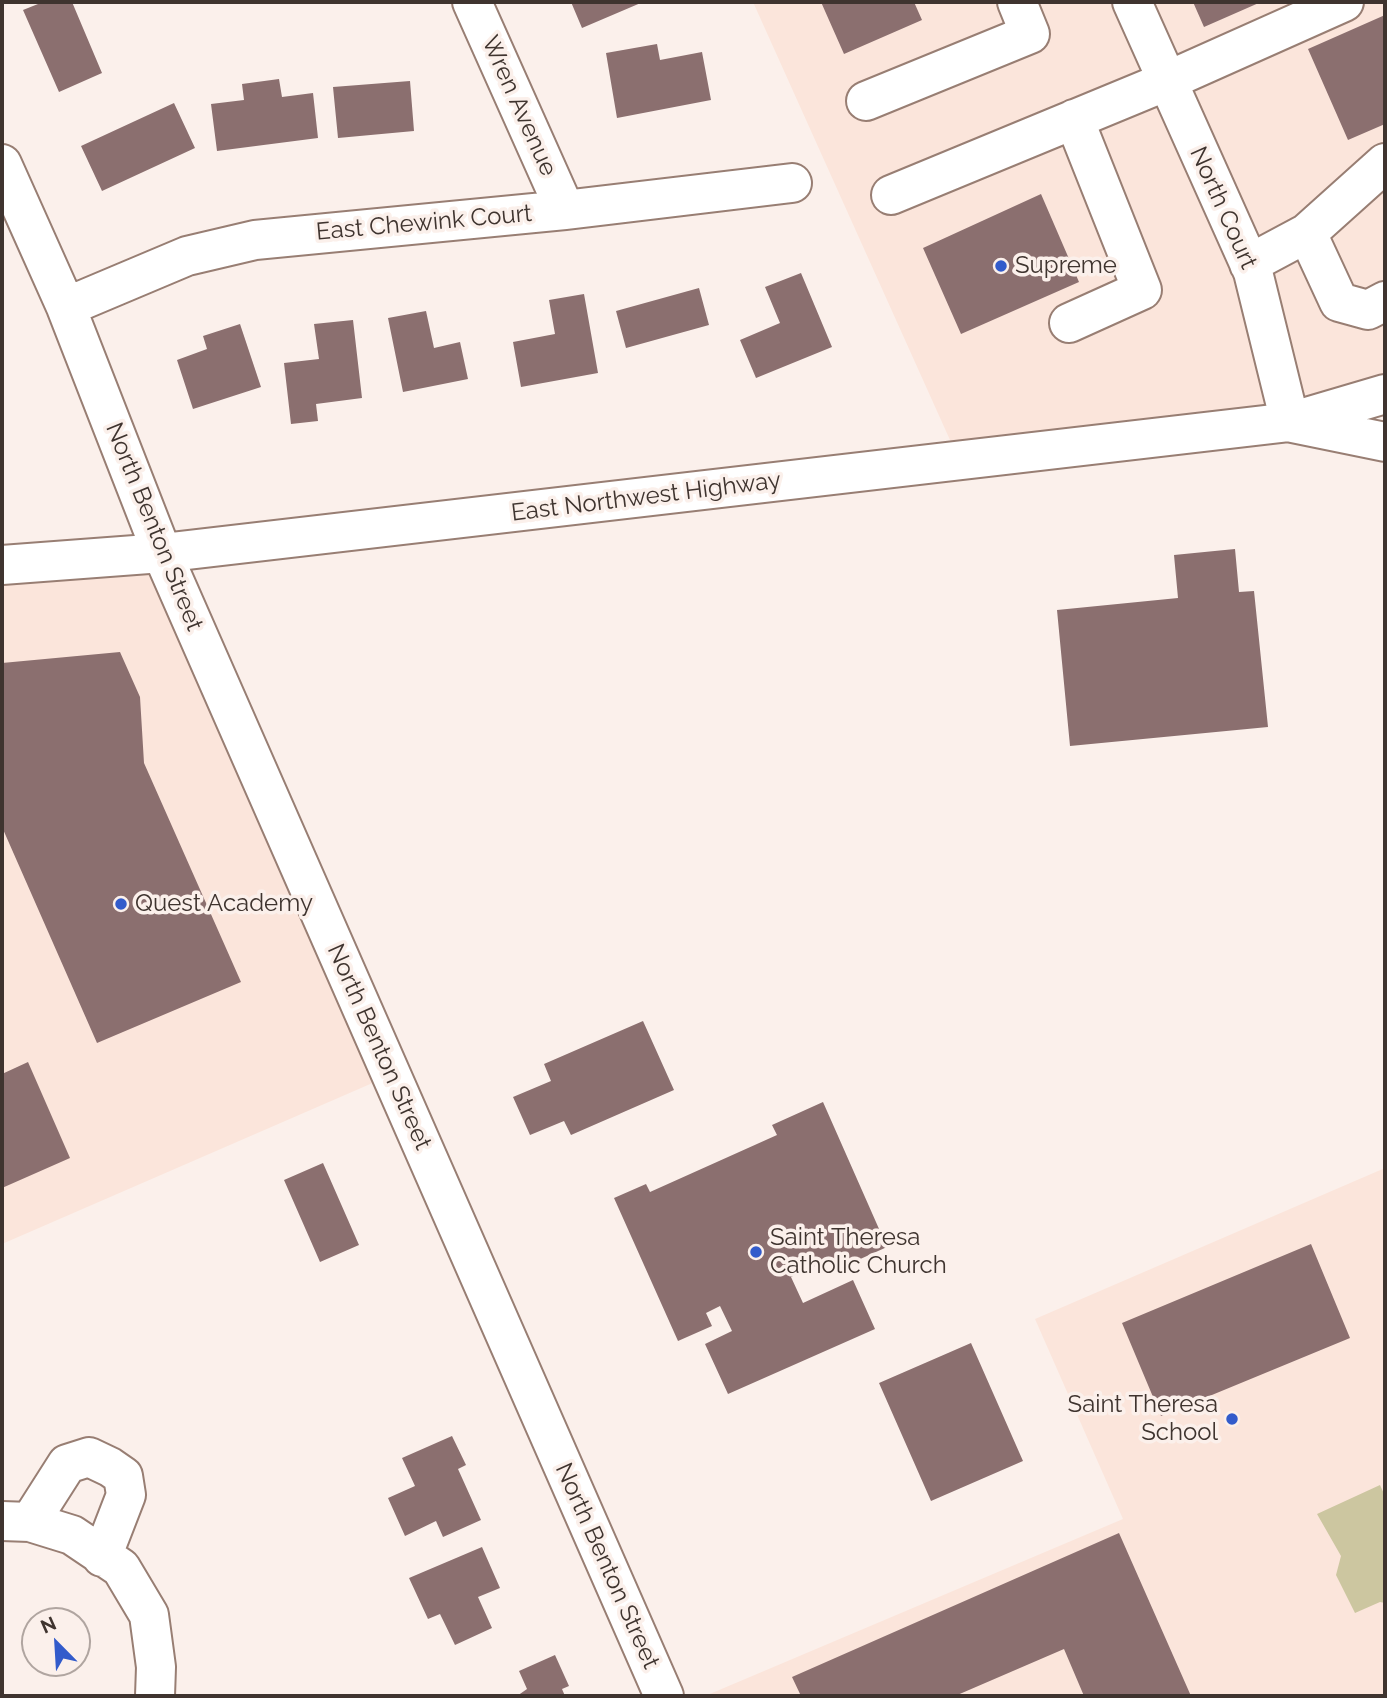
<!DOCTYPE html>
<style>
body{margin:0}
#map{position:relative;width:1387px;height:1698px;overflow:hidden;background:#fbf0eb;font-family:Raleway,sans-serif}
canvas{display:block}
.frame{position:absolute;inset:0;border:4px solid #3f342f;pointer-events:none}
.north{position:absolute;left:21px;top:1607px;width:70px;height:70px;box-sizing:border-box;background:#fbf0eb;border:2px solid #b0a5a0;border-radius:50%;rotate:336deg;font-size:19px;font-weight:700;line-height:28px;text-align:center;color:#3f342f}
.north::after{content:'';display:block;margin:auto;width:24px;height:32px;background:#325bcb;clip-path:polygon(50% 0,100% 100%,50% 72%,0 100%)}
</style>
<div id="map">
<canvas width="1387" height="1698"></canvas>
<div class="frame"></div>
<div class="north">N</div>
</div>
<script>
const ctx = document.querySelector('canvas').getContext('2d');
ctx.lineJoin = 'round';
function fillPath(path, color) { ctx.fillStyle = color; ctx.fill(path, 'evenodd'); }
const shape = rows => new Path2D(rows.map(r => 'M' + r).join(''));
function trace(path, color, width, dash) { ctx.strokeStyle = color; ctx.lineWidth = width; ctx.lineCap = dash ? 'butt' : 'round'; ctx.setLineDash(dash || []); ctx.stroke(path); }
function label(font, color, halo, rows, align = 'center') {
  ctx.font = font + ' Raleway,sans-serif'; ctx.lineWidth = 7; ctx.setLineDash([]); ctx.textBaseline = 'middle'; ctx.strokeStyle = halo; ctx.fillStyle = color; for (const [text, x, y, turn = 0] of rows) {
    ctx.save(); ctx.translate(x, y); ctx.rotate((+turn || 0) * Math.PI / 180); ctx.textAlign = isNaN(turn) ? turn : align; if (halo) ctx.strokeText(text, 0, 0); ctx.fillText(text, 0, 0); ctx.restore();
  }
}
const built = shape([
 [753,2,1385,2,1385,394,959,460],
 [162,553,391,1075,2,1244,2,565],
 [1385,1168,1385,1696,705,1696,1123,1519,1035,1319]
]);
const green = shape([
 [1380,1485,1385,1496,1385,1603,1380,1602,1355,1613,1336,1575,1341,1556,1317,1514]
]);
const building = shape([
 [43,2,72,2,102,73,59,92,23,10],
 [571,2,643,2,582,28],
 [821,2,914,2,922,20,844,54],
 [1193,2,1261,2,1204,27],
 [1385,15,1385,124,1348,140,1308,49],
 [657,44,660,60,702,52,711,100,617,118,606,53],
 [279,79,282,97,313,93,318,138,217,151,211,104,244,100,242,84],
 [410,81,414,131,338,138,333,87],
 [174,103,195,148,102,191,81,146],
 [1041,194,1079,282,961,334,923,248],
 [801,273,832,347,756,378,740,340,780,323,765,287],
 [699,288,709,325,626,348,616,311],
 [584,294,598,373,521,387,513,342,555,334,549,300],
 [426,311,434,348,460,342,468,379,403,392,388,318],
 [353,320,362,398,316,404,318,421,291,424,284,363,319,359,314,324],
 [240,324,261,387,193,409,177,360,207,349,203,336],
 [1235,549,1239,592,1254,591,1268,727,1070,746,1057,610,1178,598,1174,555],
 [120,652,140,697,144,763,241,982,97,1043,2,827,2,663],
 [643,1021,674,1090,571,1135,564,1121,530,1135,513,1097,551,1081,544,1064],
 [28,1062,70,1158,2,1188,2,1074],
 [823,1102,887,1247,838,1269,833,1258,791,1277,803,1303,853,1280,875,1329,728,1394,705,1344,732,1331,720,1306,706,1313,712,1326,678,1341,614,1198,646,1184,650,1192,777,1135,772,1125],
 [323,1163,359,1245,320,1262,284,1180],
 [1311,1244,1350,1338,1161,1416,1122,1323],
 [971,1343,1023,1461,931,1501,879,1383],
 [452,1436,466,1465,458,1469,481,1520,443,1537,436,1521,405,1536,388,1498,415,1486,402,1458],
 [1119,1533,1191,1696,1084,1696,1064,1649,955,1696,801,1696,792,1677],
 [482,1547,500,1588,478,1597,492,1628,455,1645,440,1614,428,1619,409,1578],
 [555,1655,569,1686,562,1689,565,1696,517,1696,527,1689,519,1671]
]);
const minor = shape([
 [472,2,565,210],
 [1132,2,1253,272,1290,422],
 [866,101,1030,34,1017,2],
 [2,164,66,307,162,553,664,1696],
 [891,195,1167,81,1344,2],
 [1307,233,1339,302,1368,310,1385,301],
 [1249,264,1307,233,1385,163],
 [66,307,187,256,255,240,565,210,792,183],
 [1069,323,1142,290,1074,119],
 [2,1521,30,1522,72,1535,121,1568,149,1615,156,1667,155,1696],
 [30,1522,67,1464,89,1457,110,1467,123,1476,126,1495,102,1557]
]);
const major = shape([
 [1292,423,1385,442],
 [2,565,162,553,1290,422,1385,394]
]);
const markers = [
 [1001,266,7,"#325bcb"],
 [121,904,7,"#325bcb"],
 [756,1252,7,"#325bcb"],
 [1232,1419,7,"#325bcb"]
];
const streetNames = [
 ["Wren Avenue",519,106,66],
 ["North Court",1223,208,66],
 ["East Chewink Court",424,223,-5],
 ["East Northwest Highway",646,497,-7],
 ["North Benton Street",154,527,68],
 ["North Benton Street",379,1047,66],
 ["North Benton Street",607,1566,66]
];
const poiNames = [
 ["Supreme",1015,266],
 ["Quest Academy",135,904],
 ["Saint Theresa",770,1238],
 ["Catholic Church",770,1266],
 ["Saint Theresa",1218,1405,"right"],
 ["School",1218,1433,"right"]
];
fillPath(built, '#fbe5db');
fillPath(green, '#ccc6a0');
fillPath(building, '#8b6f6f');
trace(minor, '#987e73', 42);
trace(major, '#987e73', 42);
trace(minor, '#fff', 38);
trace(major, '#fff', 38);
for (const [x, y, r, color] of markers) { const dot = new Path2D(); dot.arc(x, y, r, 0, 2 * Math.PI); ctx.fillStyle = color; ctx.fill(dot); trace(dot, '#fbf0eb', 2.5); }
label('24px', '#3f342f', '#fbf0eb', streetNames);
label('24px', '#3f342f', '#fbf0eb', poiNames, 'left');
</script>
